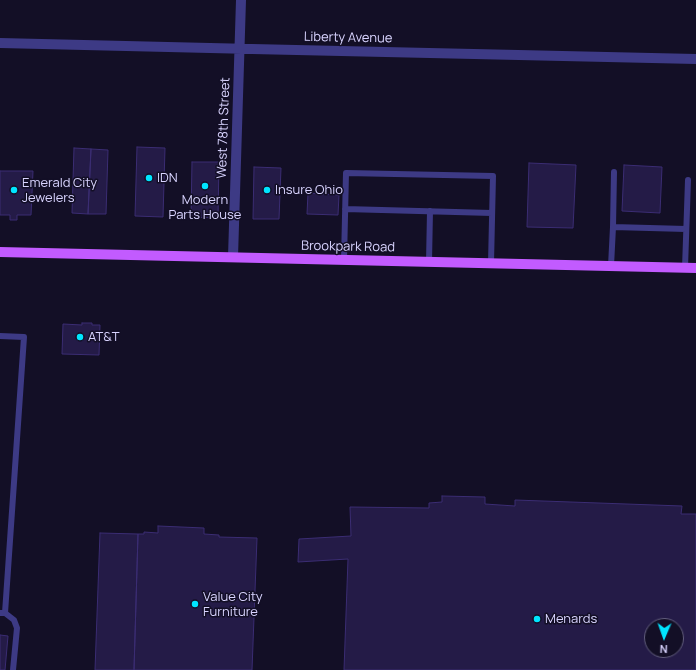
<!DOCTYPE html>
<style>
body{margin:0}
#map{position:relative;width:696px;height:670px;overflow:hidden;background:#130f26;font-family:Manrope,sans-serif}
canvas{display:block}
.north{position:absolute;left:644px;top:618px;width:40px;height:40px;box-sizing:border-box;background:#130f26;border:1px solid #625e7d;border-radius:50%;rotate:182deg;font-size:11px;font-weight:700;line-height:16px;text-align:center;color:#d9d4ff}
.north::after{content:'';display:block;margin:auto;width:14px;height:18px;background:#00e5ff;clip-path:polygon(50% 0,100% 100%,50% 72%,0 100%)}
</style>
<div id="map">
<canvas width="696" height="670"></canvas>
<div class="north">N</div>
</div>
<script>
const ctx = document.querySelector('canvas').getContext('2d');
ctx.lineJoin = 'round';
function fillPath(path, color) { ctx.fillStyle = color; ctx.fill(path, 'evenodd'); }
const shape = rows => new Path2D(rows.map(r => 'M' + r).join(''));
function trace(path, color, width, dash) { ctx.strokeStyle = color; ctx.lineWidth = width; ctx.lineCap = dash ? 'butt' : 'round'; ctx.setLineDash(dash || []); ctx.stroke(path); }
function label(font, color, halo, rows, align = 'center') {
  ctx.font = font + ' Manrope,sans-serif'; ctx.lineWidth = 3; ctx.setLineDash([]); ctx.textBaseline = 'middle'; ctx.strokeStyle = halo; ctx.fillStyle = color; for (const [text, x, y, turn = 0] of rows) {
    ctx.save(); ctx.translate(x, y); ctx.rotate((+turn || 0) * Math.PI / 180); ctx.textAlign = isNaN(turn) ? turn : align; if (halo) ctx.strokeText(text, 0, 0); ctx.fillText(text, 0, 0); ctx.restore();
  }
}
const building = shape([
 [137,147,165,148,163,217,135,216,137,147],
 [74,148,91,149,88,214,72,213,74,148],
 [91,149,108,150,106,214,88,214,91,149],
 [192,162,219,162,218,218,191,217,192,162],
 [529,163,576,165,573,228,527,227,529,163],
 [624,165,662,167,660,213,622,211,624,165],
 [254,167,281,168,279,219,253,219,254,167],
 [0,171,33,171,31,215,17,215,17,220,10,220,10,215,0,215,0,171],
 [308,193,339,195,338,215,307,214,308,193],
 [82,323,92,323,92,325,100,325,99,355,62,354,63,324,82,325,82,323],
 [442,496,485,497,485,504,515,506,515,500,682,506,681,514,696,514,696,670,344,670,348,559,298,562,299,539,351,536,350,507,429,508,429,503,442,502,442,496],
 [652,626,676,626,676,650,652,650,652,626],
 [158,526,204,528,204,534,219,535,219,537,257,538,252,670,134,670,138,534,144,534,144,532,158,533,158,526],
 [100,533,138,534,134,670,95,670,100,533],
 [0,635,8,636,5,670,0,670,0,635]
]);
const lane = shape([
 [345,209,492,213],
 [613,227,614,172],
 [344,260,346,173,493,176,491,263],
 [429,262,430,211],
 [611,266,613,227,686,229],
 [685,268,688,180],
 [0,336,24,337,5,613,0,613],
 [5,613,14,620,17,628,13,670]
]);
const street = shape([
 [0,43,252,49,696,59],
 [233,257,241,0]
]);
const primary = shape([
 [0,252,696,268]
]);
const markers = [
 [149,178,4,"#00e5ff"],
 [205,186,4,"#00e5ff"],
 [14,190,4,"#00e5ff"],
 [267,190,4,"#00e5ff"],
 [80,337,4,"#00e5ff"],
 [195,604,4,"#00e5ff"],
 [537,619,4,"#00e5ff"]
];
const streetNames = [
 ["Liberty Avenue",348,38,1],
 ["West 78th Street",224,128,-88],
 ["Brookpark Road",348,247,1]
];
const poiNames = [
 ["IDN",157,178],
 ["Emerald City",22,183],
 ["Jewelers",22,198],
 ["Insure Ohio",275,190],
 ["Modern",205,200,"center"],
 ["Parts House",205,215,"center"],
 ["AT&T",88,337],
 ["Value City",203,597],
 ["Furniture",203,612],
 ["Menards",545,619]
];
fillPath(building, '#241b47');
trace(building, '#3b2d73', 1);
trace(lane, '#3d3a85', 6);
trace(street, '#3d3a85', 10);
trace(primary, '#c25bff', 10);
for (const [x, y, r, color] of markers) { const dot = new Path2D(); dot.arc(x, y, r, 0, 2 * Math.PI); ctx.fillStyle = color; ctx.fill(dot); trace(dot, '#130f26', 1.5); }
label('13px', '#d9d4ff', '#130f26', streetNames);
label('13px', '#d9d4ff', '#130f26', poiNames, 'left');
</script>
